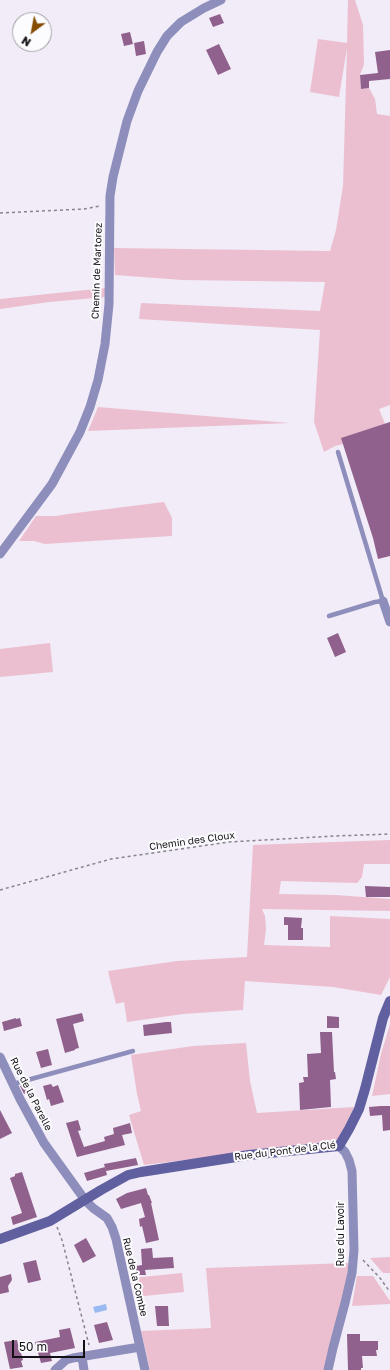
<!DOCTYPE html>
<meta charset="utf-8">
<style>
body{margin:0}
#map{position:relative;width:390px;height:1370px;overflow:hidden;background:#f1ecf7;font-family:"Golos Text",sans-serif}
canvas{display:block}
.north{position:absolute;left:12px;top:12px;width:40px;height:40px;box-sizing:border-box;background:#fcfbfd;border:1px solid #9f9da0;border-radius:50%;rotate:212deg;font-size:11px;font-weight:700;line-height:16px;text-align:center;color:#131115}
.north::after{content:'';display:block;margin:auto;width:14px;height:18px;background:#854c00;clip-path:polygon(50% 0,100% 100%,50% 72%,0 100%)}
.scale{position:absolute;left:12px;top:1340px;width:73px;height:18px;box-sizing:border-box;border:2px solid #131115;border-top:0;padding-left:5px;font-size:12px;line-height:14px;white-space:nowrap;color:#131115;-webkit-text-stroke:3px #fcfbfd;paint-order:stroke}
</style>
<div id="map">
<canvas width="390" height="1370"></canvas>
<div class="north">N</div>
<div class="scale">50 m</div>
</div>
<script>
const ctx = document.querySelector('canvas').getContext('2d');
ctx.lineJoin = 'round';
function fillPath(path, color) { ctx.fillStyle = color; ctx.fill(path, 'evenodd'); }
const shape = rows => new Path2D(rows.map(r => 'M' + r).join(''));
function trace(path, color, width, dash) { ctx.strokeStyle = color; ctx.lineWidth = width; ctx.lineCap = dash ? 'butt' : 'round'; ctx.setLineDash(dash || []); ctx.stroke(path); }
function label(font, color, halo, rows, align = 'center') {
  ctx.font = font + ' "Golos Text",sans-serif'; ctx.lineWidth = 4; ctx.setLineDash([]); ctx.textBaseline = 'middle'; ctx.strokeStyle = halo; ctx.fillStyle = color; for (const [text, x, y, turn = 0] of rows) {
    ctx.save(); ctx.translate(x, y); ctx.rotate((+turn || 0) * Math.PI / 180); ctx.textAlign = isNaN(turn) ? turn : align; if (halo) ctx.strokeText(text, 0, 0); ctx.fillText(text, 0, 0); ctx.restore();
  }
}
const green = shape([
 [348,0,355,0,363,25,364,64,360,75,361,89,369,88,375,99,377,114,390,116,390,405,379,409,385,424,342,438,343,444,335,446,324,452,314,422,320,330,139,319,141,303,320,311,325,282,182,280,115,275,114,248,330,251,336,230,343,186,347,48,339,97,310,92,318,39,347,43],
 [105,288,106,297,49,302,0,309,0,299],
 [98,407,290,423,88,431],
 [164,502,172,518,172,536,45,544,34,541,19,541,36,516,56,516,68,514],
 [50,643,53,672,0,677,0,649],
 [390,840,390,864,364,864,362,877,357,883,281,881,279,894,336,895,390,899,390,911,262,909,265,916,266,929,264,945,330,947,330,916,390,919,390,977,381,995,333,987,245,981,243,1010,183,1014,127,1022,124,1002,116,1004,108,971,177,961,247,957,253,845],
 [390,1024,390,1094,372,1096,381,1054],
 [246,1043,250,1081,257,1113,354,1107,340,1137,336,1142,144,1165,129,1115,141,1111,137,1094,131,1055,193,1046],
 [390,1257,390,1273,383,1273,370,1258],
 [348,1263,348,1276,324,1370,150,1370,141,1331,211,1328,206,1268],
 [182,1273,184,1292,134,1297,132,1278],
 [357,1276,373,1276,390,1301,390,1304,352,1306]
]);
const water = shape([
 [106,1304,107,1310,95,1313,93,1307]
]);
const building = shape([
 [220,14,224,23,213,27,209,18],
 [130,32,133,44,124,46,121,34],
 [144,41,146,54,136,56,134,43],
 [219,44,231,69,218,75,206,50],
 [390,50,390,79,369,81,369,88,361,89,360,75,378,73,375,52],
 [390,422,390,556,378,559,373,538,341,438],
 [338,633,346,652,335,657,327,638],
 [365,886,390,887,390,897,366,897],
 [284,917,302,918,301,928,303,928,303,940,288,940,288,925,284,925],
 [82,1013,84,1021,73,1024,79,1048,75,1049,75,1050,65,1053,56,1019],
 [327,1016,339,1017,339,1028,327,1028],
 [16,1018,16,1019,20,1018,22,1026,4,1031,2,1022],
 [166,1022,171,1022,172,1033,144,1036,143,1025],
 [320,1032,332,1032,334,1072,335,1072,336,1079,330,1080,331,1107,300,1110,299,1083,304,1082,303,1077,308,1077,307,1054,321,1053],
 [48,1049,52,1065,41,1068,36,1052],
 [27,1084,30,1091,24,1094,20,1086],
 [51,1084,53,1087,58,1085,64,1102,51,1106,49,1099,47,1100,43,1086],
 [381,1106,390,1106,390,1130,383,1131,382,1115,370,1116,369,1107],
 [0,1110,12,1133,0,1139],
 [78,1120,81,1130,78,1131,84,1147,105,1141,104,1137,114,1134,113,1128,130,1123,132,1133,122,1135,125,1145,77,1157,66,1123],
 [136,1158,138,1165,106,1171,104,1164],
 [105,1167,107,1175,87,1181,84,1173],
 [22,1172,37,1217,13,1225,11,1217,22,1213,10,1178,15,1176,15,1174],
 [146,1188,148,1195,149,1195,152,1203,151,1203,159,1240,146,1243,142,1226,140,1227,139,1219,145,1217,141,1203,121,1209,116,1199,127,1193],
 [86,1238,96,1256,83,1263,74,1245],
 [152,1248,153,1258,173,1257,174,1268,145,1270,146,1275,136,1275,136,1266,142,1265,141,1249],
 [36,1260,41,1280,28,1283,23,1263],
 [11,1274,12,1280,8,1286,9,1292,0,1294,0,1277],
 [155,1306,168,1306,169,1326,157,1326],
 [107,1322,113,1340,99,1343,94,1325],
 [70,1328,75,1348,50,1353,52,1361,41,1363,35,1342,60,1337,59,1330],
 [347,1334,360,1334,360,1341,378,1341,378,1350,376,1350,377,1356,362,1356,363,1368,361,1368,361,1370,348,1370],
 [17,1340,20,1353,21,1353,23,1360,21,1361,23,1367,10,1369,4,1342]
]);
const path = shape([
 [0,213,84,209,100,206],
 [0,890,111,859,229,842,335,836,390,834],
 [57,1227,62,1240,89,1345],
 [363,1260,380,1278,390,1292]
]);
const lane = shape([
 [329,616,375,602,383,601,338,452],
 [13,1084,133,1051]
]);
const street = shape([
 [0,554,52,484,80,432,90,407,98,380,105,344,109,304,110,196,113,177,127,121,138,91,157,52,167,36,181,22,204,8,221,0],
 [383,601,390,622],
 [0,1057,20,1099,44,1143,85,1200,93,1208,107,1218,112,1227,116,1239,145,1370],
 [82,1357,84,1370],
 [55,1370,66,1360,73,1358,140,1347],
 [328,1370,333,1348,345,1303,352,1273,354,1250,352,1171,349,1160,345,1152,339,1146]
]);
const secondary = shape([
 [0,1239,50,1221,101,1190,128,1175,141,1172,249,1155,339,1146,349,1129,359,1109,365,1089,383,1018,390,1001]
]);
const streetNames = [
 ["Chemin de Martorez",97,271,-88],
 ["Chemin des Cloux",192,841,-8],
 ["Rue de la Parelle",31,1094,63],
 ["Rue du Pont de la Clé",285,1151,-7],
 ["Rue du Lavoir",341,1234,-90],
 ["Rue de la Combe",135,1277,77]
];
fillPath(green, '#ebbfd0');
fillPath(water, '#98baf0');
fillPath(building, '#90618c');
trace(path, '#87848b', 1.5, [3, 3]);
trace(lane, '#8d8ebb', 4.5);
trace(street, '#8d8ebb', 9);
trace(secondary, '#605f9f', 10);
label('10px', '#131115', '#fcfbfd', streetNames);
</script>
